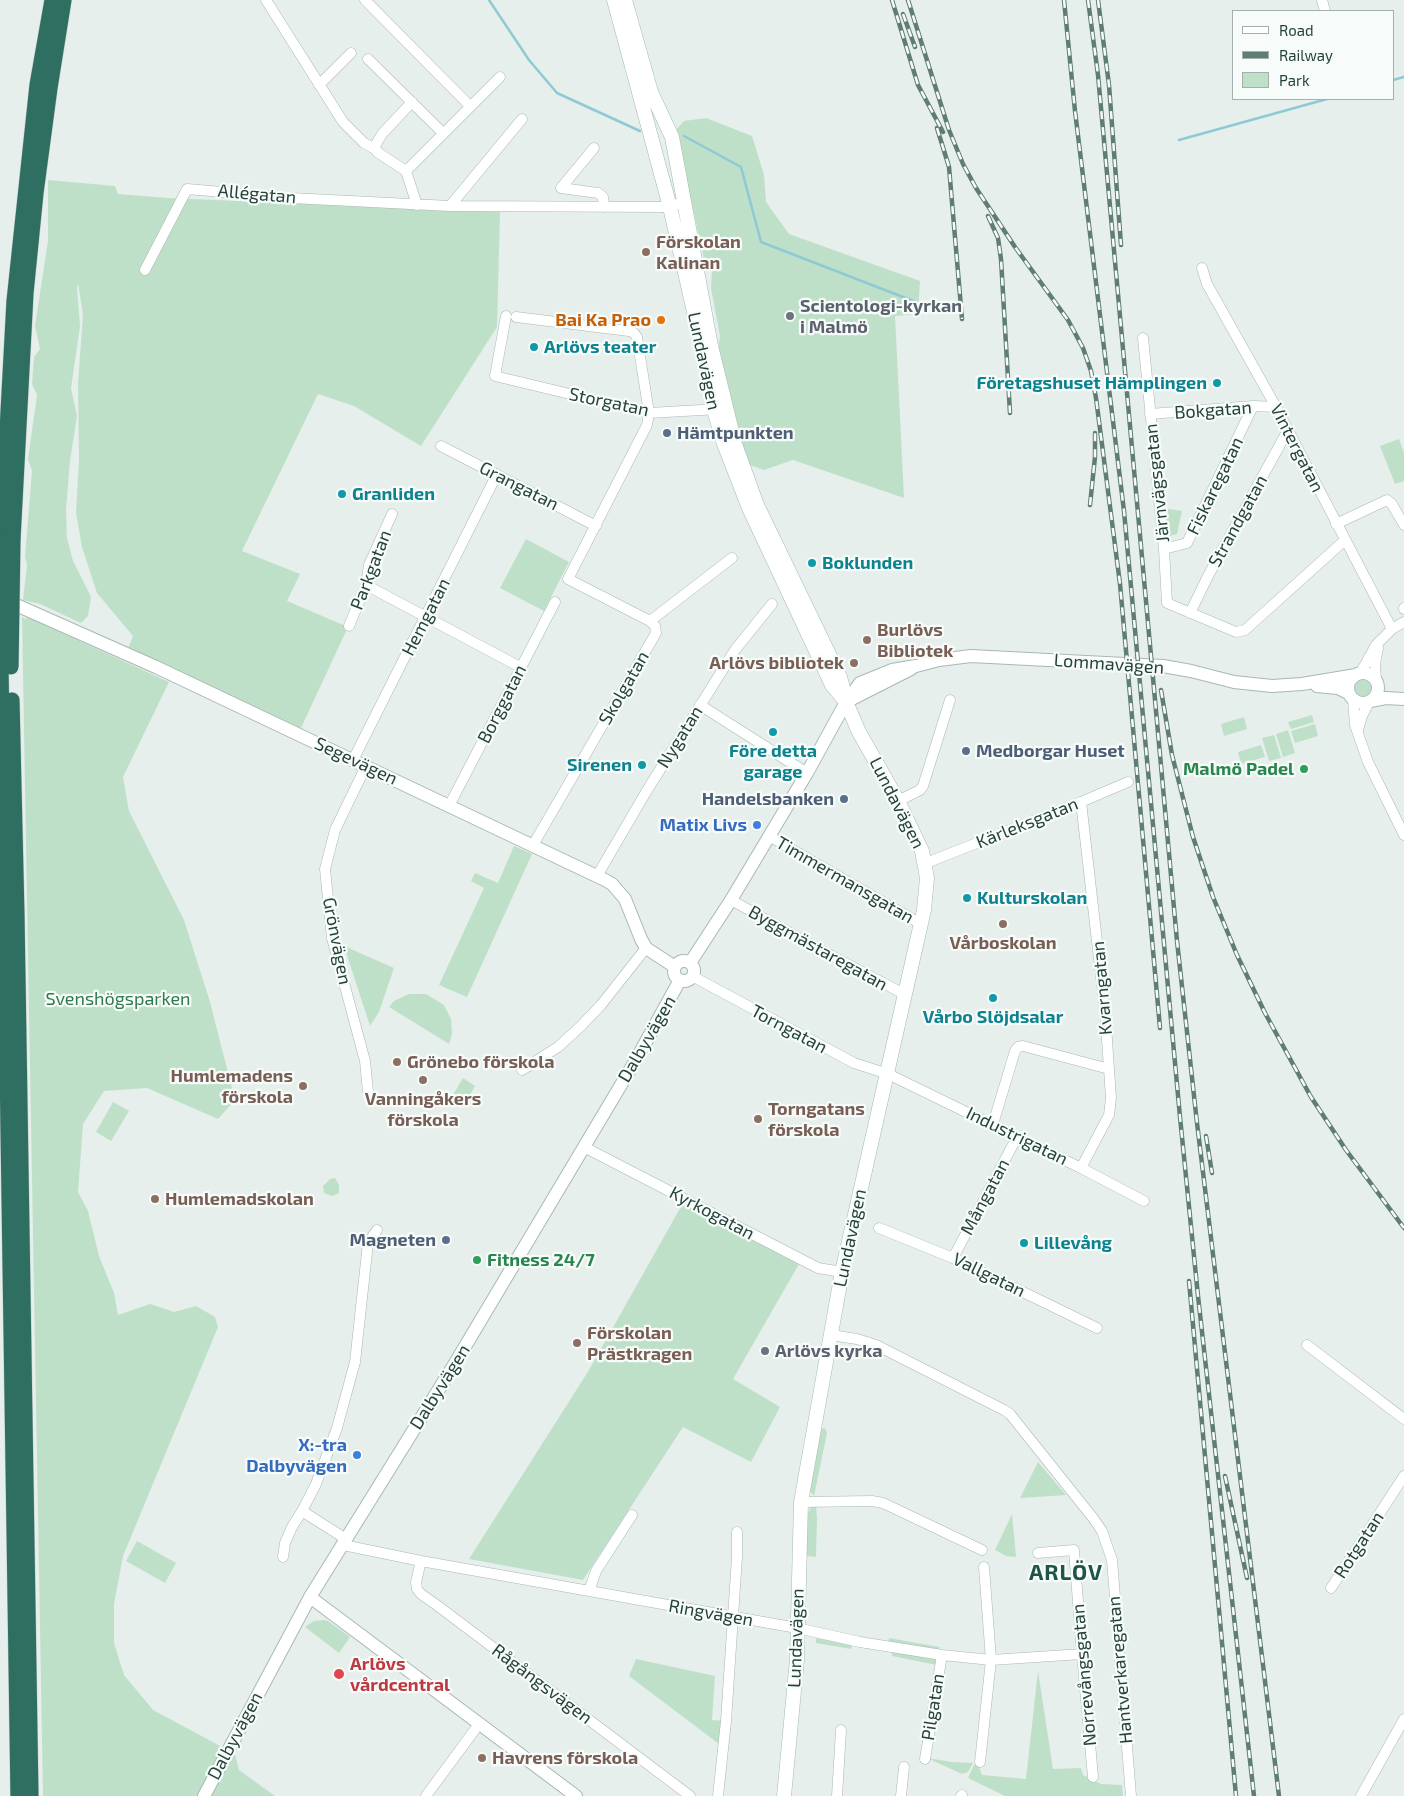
<!DOCTYPE html>
<meta charset="utf-8">
<style>
body{margin:0}
#map{position:relative;width:1404px;height:1796px;overflow:hidden;background:#e6efeb;font-family:"Exo 2",sans-serif}
canvas{display:block}
.legend{position:absolute;left:1232px;top:10px;width:162px;height:90px;box-sizing:border-box;background:#f7fbf9;border:1px solid #a3b1ad;margin:0;padding:6px 9px;list-style:none;font-size:15px;color:#24423a}
.legend li{display:flex;align-items:center;gap:10px;height:25px}
.legend b{width:25px;border:1px solid #a3b1ad}
</style>
<div id="map">
<canvas width="1404" height="1796"></canvas>
<ul class="legend">
<li><b style="height:6px;background:#fff"></b>Road</li>
<li><b style="height:6px;background:#5f7d75"></b>Railway</li>
<li><b style="height:14px;background:#bfe0c8"></b>Park</li>
</ul>
</div>
<script>
const ctx = document.querySelector('canvas').getContext('2d');
ctx.lineJoin = 'round';
function fillPath(path, color) { ctx.fillStyle = color; ctx.fill(path, 'evenodd'); }
const shape = rows => new Path2D(rows.map(r => 'M' + r).join(''));
function trace(path, color, width, dash) { ctx.strokeStyle = color; ctx.lineWidth = width; ctx.lineCap = dash ? 'butt' : 'round'; ctx.setLineDash(dash || []); ctx.stroke(path); }
function label(font, color, halo, rows, align = 'center') {
  ctx.font = font + ' "Exo 2",sans-serif'; ctx.lineWidth = 4.5; ctx.setLineDash([]); ctx.textBaseline = 'middle'; ctx.strokeStyle = halo; ctx.fillStyle = color; for (const [text, x, y, turn = 0] of rows) {
    ctx.save(); ctx.translate(x, y); ctx.rotate((+turn || 0) * Math.PI / 180); ctx.textAlign = isNaN(turn) ? turn : align; if (halo) ctx.strokeText(text, 0, 0); ctx.fillText(text, 0, 0); ctx.restore();
  }
}
const green = shape([
 [706,118,752,136,764,175,766,202,789,234,920,281,918,314,895,316,904,498,793,460,764,470,747,464,717,357,720,336,711,288,712,270,705,264,676,130,684,121],
 [48,180,115,186,118,194,168,198,500,212,497,327,421,446,354,406,318,394,242,551,300,574,287,601,348,627,301,728,128,649,133,636,97,593,82,547,76,513,79,460,78,383,83,315,78,283,77,288,80,326,71,388,77,416,70,461,66,510,67,538,73,561,91,597,88,616,81,623,40,604,23,600,27,565,25,557,32,471,28,459,37,395,32,384,34,357,40,349,35,326,48,241],
 [1399,439,1404,453,1404,481,1395,484,1380,446],
 [1163,508,1182,511,1177,534,1165,537],
 [526,539,569,562,544,611,500,588],
 [22,617,26,619,27,617,169,682,123,777,129,811,184,920,210,1002,235,1100,218,1119,147,1088,104,1091,83,1124,78,1192,88,1211,99,1256,114,1293,118,1315,150,1304,174,1312,196,1306,215,1317,218,1327,123,1556,114,1604,114,1643,124,1675,153,1710,235,1754,239,1770,275,1796,43,1796],
 '1355 688a8 8 0 1 1 16 0a8 8 0 1 1-16 0Z',
 [1312,715,1314,722,1291,729,1288,722],
 [1244,717,1247,729,1224,736,1221,724],
 [1315,724,1318,736,1295,743,1291,731],
 [1288,730,1295,753,1283,757,1276,734],
 [1274,735,1281,758,1269,761,1262,738],
 [1261,745,1265,757,1241,764,1238,752],
 [514,846,532,854,467,997,439,985,484,888,471,881,475,873,498,883],
 [344,946,394,968,379,1012,370,1026],
 [409,994,426,994,444,1005,451,1019,452,1034,449,1044,389,1007,394,1001],
 [463,1078,475,1086,466,1102,453,1095],
 [113,1102,129,1111,111,1141,96,1132],
 [335,1178,339,1185,339,1193,332,1196,324,1193,323,1186,330,1179],
 [683,1203,799,1264,733,1379,780,1407,751,1462,683,1427,583,1580,469,1559,589,1370],
 [825,1428,827,1433,814,1496,810,1491,820,1429],
 [1038,1462,1066,1495,1020,1498],
 [816,1505,817,1518,816,1557,807,1556,806,1555,808,1513,811,1507],
 [1012,1514,1016,1557,1006,1556,995,1550],
 [137,1541,176,1563,165,1583,126,1561],
 [324,1620,328,1621,350,1637,339,1653,305,1627,314,1621],
 [816,1638,850,1644,852,1645,851,1649,816,1643],
 [889,1638,940,1647,938,1651,888,1642],
 [892,1652,935,1659,937,1665,892,1656],
 [636,1659,715,1676,712,1720,726,1721,723,1747,629,1676],
 [1038,1671,1053,1769,1081,1768,1083,1775,1101,1784,1122,1785,1123,1796,1005,1796,968,1778,974,1765,978,1764,982,1775,1026,1779],
 [927,1758,952,1762,973,1763,968,1772,962,1774]
]);
const stream = shape([
 [489,0,529,60,557,93,640,131],
 [1393,80,1404,77],
 [684,136,741,167,761,242,921,304],
 [1179,140,1327,99]
]);
const minor = shape([
 [266,0,343,122,364,143,375,149],
 [365,0,470,106],
 [1322,0,1325,11],
 [368,59,443,133],
 [319,85,351,53],
 [406,171,377,152,375,146,382,134,412,102],
 [561,188,598,193,603,197,604,207],
 [561,188,594,148],
 [417,205,406,171,500,77],
 [450,206,522,119],
 [1202,268,1207,284,1276,407,1392,629],
 [145,270,187,189,291,198,450,206,663,207,670,207,684,201],
 [506,316,495,376,649,413,719,409],
 [516,317,629,331,633,332,637,337,649,413,647,425,568,579,650,621],
 [1143,338,1164,549,1167,603,1236,632,1245,630,1345,540],
 [1150,414,1253,406,1276,407],
 [441,446,596,526],
 [1336,524,1387,500,1392,504,1404,525],
 [1164,549,1187,543,1253,406],
 [366,585,520,667],
 [1404,609,1404,608],
 [1190,613,1208,576,1288,430],
 [349,626,366,585,369,565,392,514],
 [1360,674,1376,645,1392,629,1404,622],
 [1376,681,1375,664,1378,648],
 [1353,699,1355,725,1368,762,1404,835],
 [700,705,807,773],
 [1358,730,1362,716,1369,702],
 [353,760,497,474],
 [366,766,335,830,325,869,332,938,365,1061,368,1092],
 [898,801,920,790,923,786,950,700],
 [1081,802,1105,1011,1111,1098,1109,1115,1081,1168],
 [449,806,555,602],
 [769,836,921,924],
 [533,845,656,633,655,626,650,621,732,558],
 [926,863,1081,802,1128,782],
 [597,876,646,792,735,650,772,604],
 [731,900,819,949,906,995],
 [692,976,854,1063,888,1074,1081,1168,1144,1201],
 [522,1070,558,1047,581,1026,601,1005,646,948],
 [993,1124,1015,1051,1018,1047,1023,1046,1109,1069],
 [584,1147,818,1268,842,1272],
 [879,1228,953,1258,1097,1328],
 [953,1258,1017,1137],
 [831,1335,857,1339,876,1345,1004,1410,1010,1414,1093,1518,1102,1531,1112,1560,1131,1796],
 [1307,1345,1404,1419],
 [801,1502,872,1501,883,1503,982,1550],
 [302,1511,346,1539],
 [343,1545,421,1561,797,1628,860,1642,942,1655,991,1660,1082,1654],
 [1038,1553,1074,1550,1082,1654,1093,1777],
 [283,1557,285,1543,292,1527,302,1511,316,1484,337,1428,355,1362,368,1243,377,1230],
 [421,1561,416,1582,417,1589,421,1594,438,1606,690,1796],
 [1331,1588,1404,1476],
 [589,1591,596,1571,632,1515],
 [925,1759,942,1655],
 [980,1762,991,1660,984,1567],
 [426,1796,479,1724],
 [718,1796,726,1721,737,1557,737,1532],
 [837,1796,841,1730],
 [901,1796,904,1767],
 [961,1796,962,1795],
 [1361,1796,1404,1719]
]);
const tertiary = shape([
 [5,600,156,667,605,880,612,884,625,899,641,939,646,948,675,967],
 '1348 688a15 15 0 1 1 30 0a15 15 0 1 1-30 0Z',
 [1317,686,1338,688,1348,693],
 [1370,701,1386,698,1404,699],
 [846,702,911,669],
 '674 971a10 10 0 1 1 20 0a10 10 0 1 1-20 0Z',
 [690,963,731,900,807,773,846,702,860,683,892,670,916,666,939,660,971,656,1163,666,1191,671,1234,682,1272,686,1302,684,1356,675],
 [310,1597,576,1796],
 [204,1796,310,1597,454,1365,637,1058,680,980]
]);
const secondary = shape([
 [614,0,670,207,708,373,714,410,724,444,749,508,832,685,846,702,859,732,898,801,922,851,927,878,924,910,842,1272,801,1502,797,1659,784,1796],
 [625,0,651,92,672,137,711,346,735,444,757,505,840,677,846,699]
]);
const motorway = shape([
 [13,539,26,293,36,193,50,88,64,0],
 [1,541,14,301,37,85,52,0],
 [1,666,18,1796],
 [12,700,17,915,31,1796]
]);
const rail = shape([
 [892,0,918,85,943,132],
 [908,0,949,130,963,164,976,188,1015,247,1068,320,1083,348,1091,371,1096,398,1120,584,1160,1028],
 [1064,0,1075,111,1124,511,1180,1117,1198,1296,1254,1796],
 [1088,0,1098,75,1177,941,1197,1123,1279,1796],
 [1098,0,1109,85,1121,245],
 [903,14,915,47],
 [937,128,949,167,962,319],
 [988,216,998,238,1001,259,1010,413],
 [1090,505,1095,457,1095,433],
 [1161,690,1172,755,1193,837,1213,897,1237,955,1265,1013,1311,1097,1346,1150,1404,1228],
 [1206,1136,1212,1173],
 [1189,1281,1236,1796],
 [1225,1476,1247,1578]
]);
const motorwayBridge = shape([
 [1,541,1,665],
 [11,667,13,539]
]);
const markers = [
 [646,252,5,"#8d6e63"],
 [790,316,5,"#6b7280"],
 [661,320,5,"#e8710a"],
 [534,347,5,"#0f9aa8"],
 [1217,383,5,"#0f9aa8"],
 [667,433,5,"#5c6f8a"],
 [342,494,5,"#0f9aa8"],
 [812,563,5,"#0f9aa8"],
 [867,640,5,"#8d6e63"],
 [854,663,5,"#8d6e63"],
 [773,732,5,"#0f9aa8"],
 [966,751,5,"#5c6f8a"],
 [642,765,5,"#0f9aa8"],
 [1304,769,5,"#2e9e5b"],
 [844,799,5,"#5c6f8a"],
 [757,825,5,"#3f7fe0"],
 [967,898,5,"#0f9aa8"],
 [1003,924,5,"#8d6e63"],
 [993,998,5,"#0f9aa8"],
 [397,1062,5,"#8d6e63"],
 [423,1080,5,"#8d6e63"],
 [303,1086,5,"#8d6e63"],
 [758,1119,5,"#8d6e63"],
 [155,1199,5,"#8d6e63"],
 [446,1240,5,"#5c6f8a"],
 [1024,1243,5,"#0f9aa8"],
 [477,1260,5,"#2e9e5b"],
 [577,1343,5,"#8d6e63"],
 [765,1351,5,"#6b7280"],
 [357,1455,5,"#3f7fe0"],
 [339,1674,6,"#e0444e"],
 [482,1758,5,"#8d6e63"]
];
const streetNames = [
 ["Allégatan",257,194,5],
 ["Lundavägen",704,361,78],
 ["Storgatan",609,402,12],
 ["Bokgatan",1213,410,-4],
 ["Vintergatan",1297,448,63],
 ["Järnvägsgatan",1157,483,-96],
 ["Grangatan",519,486,27],
 ["Fiskaregatan",1215,486,-64],
 ["Strandgatan",1238,521,-61],
 ["Parkgatan",371,570,-69],
 ["Hemgatan",426,617,-63],
 ["Lommavägen",1109,664,4],
 ["Skolgatan",624,688,-60],
 ["Borggatan",502,704,-63],
 ["Nygatan",680,737,-58],
 ["Segevägen",356,761,25],
 ["Lundavägen",897,803,63],
 ["Kärleksgatan",1027,823,-22],
 ["Timmermansgatan",845,880,30],
 ["Grönvägen",337,941,79],
 ["Byggmästaregatan",818,948,29],
 ["Kvarngatan",1102,988,-95],
 ["Torngatan",789,1029,28],
 ["Dalbyvägen",647,1039,-60],
 ["Industrigatan",1017,1136,26],
 ["Mångatan",985,1197,-62],
 ["Kyrkogatan",712,1213,28],
 ["Lundavägen",850,1238,-78],
 ["Vallgatan",989,1275,26],
 ["Dalbyvägen",440,1387,-58],
 ["Rotgatan",1359,1545,-57],
 ["Ringvägen",711,1613,10],
 ["Lundavägen",796,1638,-88],
 ["Hantverkaregatan",1120,1670,-95],
 ["Norrevångsgatan",1084,1675,-95],
 ["Rågångsvägen",542,1684,37],
 ["Pilgatan",933,1707,-81],
 ["Dalbyvägen",235,1736,-62]
];
const educationNames = [
 ["Förskolan",656,242],
 ["Kalinan",656,263],
 ["Burlövs",877,630],
 ["Bibliotek",877,651],
 ["Arlövs bibliotek",844,663,"right"],
 ["Vårboskolan",1003,943,"center"],
 ["Grönebo förskola",407,1062],
 ["Humlemadens",293,1076,"right"],
 ["förskola",293,1097,"right"],
 ["Vanningåkers",423,1099,"center"],
 ["förskola",423,1120,"center"],
 ["Torngatans",768,1109],
 ["förskola",768,1130],
 ["Humlemadskolan",165,1199],
 ["Förskolan",587,1333],
 ["Prästkragen",587,1354],
 ["Havrens förskola",492,1758]
];
const worshipNames = [
 ["Scientologi-kyrkan",800,306],
 ["i Malmö",800,327],
 ["Arlövs kyrka",775,1351]
];
const foodNames = [
 ["Bai Ka Prao",651,320]
];
const cultureNames = [
 ["Arlövs teater",544,347],
 ["Företagshuset Hämplingen",1207,383,"right"],
 ["Granliden",352,494],
 ["Boklunden",822,563],
 ["Före detta",773,751,"center"],
 ["garage",773,772,"center"],
 ["Sirenen",632,765,"right"],
 ["Kulturskolan",977,898],
 ["Vårbo Slöjdsalar",993,1017,"center"],
 ["Lillevång",1034,1243]
];
const serviceNames = [
 ["Hämtpunkten",677,433],
 ["Medborgar Huset",976,751],
 ["Handelsbanken",834,799,"right"],
 ["Magneten",436,1240,"right"]
];
const leisureNames = [
 ["Malmö Padel",1294,769],
 ["Fitness 24/7",487,1260,"left"]
];
const shopNames = [
 ["Matix Livs",747,825],
 ["X:-tra",347,1445],
 ["Dalbyvägen",347,1466]
];
const parkNames = [
 ["Svenshögsparken",118,999]
];
const healthNames = [
 ["Arlövs",350,1664],
 ["vårdcentral",350,1685]
];
const districtNames = [
 ["ARLÖV",1066,1573]
];
fillPath(green, '#bfe0c8');
trace(stream, '#8ec9d4', 2.5);
trace(minor, '#a8b8b2', 11);
trace(tertiary, '#a8b8b2', 14);
trace(secondary, '#a4bbb3', 15);
trace(motorway, '#c2cac8', 16);
trace(minor, '#fff', 10);
trace(tertiary, '#fff', 12);
trace(secondary, '#fff', 14);
trace(motorway, '#2f6f62', 15);
trace(rail, '#5f7d75', 4.5);
trace(rail, '#f7fbf9', 2.5, [8]);
trace(motorwayBridge, '#c2cac8', 16, []);
trace(motorwayBridge, '#2f6f62', 15);
for (const [x, y, r, color] of markers) { const dot = new Path2D(); dot.arc(x, y, r, 0, 2 * Math.PI); ctx.fillStyle = color; ctx.fill(dot); trace(dot, '#f7fbf9', 2); }
label('18px', '#24423a', '#f7fbf9', streetNames);
label('bold 18px', '#785e54', '#f7fbf9', educationNames, 'left');
label('bold 18px', '#5b616d', '#f7fbf9', worshipNames, 'left');
label('bold 18px', '#c56008', '#f7fbf9', foodNames, 'right');
label('bold 18px', '#0d838f', '#f7fbf9', cultureNames, 'left');
label('bold 18px', '#4e5e75', '#f7fbf9', serviceNames, 'left');
label('bold 18px', '#27864d', '#f7fbf9', leisureNames, 'right');
label('bold 18px', '#366cbe', '#f7fbf9', shopNames, 'right');
label('18px', '#2d7a4b', '#f7fbf9', parkNames);
label('bold 18px', '#be3a42', '#f7fbf9', healthNames, 'left');
ctx.letterSpacing = '1px';
label('bold 22px', '#1f5548', '#f7fbf9', districtNames);
ctx.letterSpacing = '0px';
</script>
